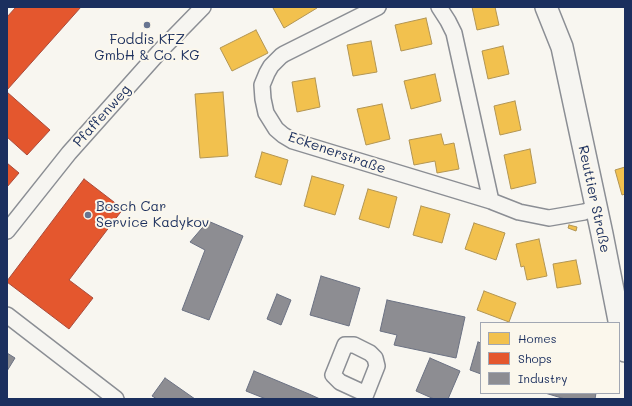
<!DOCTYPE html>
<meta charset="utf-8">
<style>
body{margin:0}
#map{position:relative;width:632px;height:406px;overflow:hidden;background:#f8f6f0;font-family:Mali,sans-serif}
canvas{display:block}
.frame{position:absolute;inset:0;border:8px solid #1b2f5e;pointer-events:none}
.legend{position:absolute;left:480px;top:322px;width:140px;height:72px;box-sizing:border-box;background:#fbf7ec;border:1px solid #a1a7b3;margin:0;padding:5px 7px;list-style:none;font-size:12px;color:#1b2f5e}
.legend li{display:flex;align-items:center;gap:8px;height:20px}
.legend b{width:20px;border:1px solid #a1a7b3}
</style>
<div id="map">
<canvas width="632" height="406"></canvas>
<div class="frame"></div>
<ul class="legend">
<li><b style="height:11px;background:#f2c14e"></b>Homes</li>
<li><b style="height:11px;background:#e4572e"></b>Shops</li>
<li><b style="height:11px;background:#8d8d92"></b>Industry</li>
</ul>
</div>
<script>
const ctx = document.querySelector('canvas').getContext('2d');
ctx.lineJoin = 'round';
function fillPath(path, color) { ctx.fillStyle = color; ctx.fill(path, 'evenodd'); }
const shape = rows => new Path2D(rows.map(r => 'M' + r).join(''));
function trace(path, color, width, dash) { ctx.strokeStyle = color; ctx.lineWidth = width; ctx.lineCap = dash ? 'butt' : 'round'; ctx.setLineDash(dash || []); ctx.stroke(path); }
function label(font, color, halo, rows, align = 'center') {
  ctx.font = font + ' Mali,sans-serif'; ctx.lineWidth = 4; ctx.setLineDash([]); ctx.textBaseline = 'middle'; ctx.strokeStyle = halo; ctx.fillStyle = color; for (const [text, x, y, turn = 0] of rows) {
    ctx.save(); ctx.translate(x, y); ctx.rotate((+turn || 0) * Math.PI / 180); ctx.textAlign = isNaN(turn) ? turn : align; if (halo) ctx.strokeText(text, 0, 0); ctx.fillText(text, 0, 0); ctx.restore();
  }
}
const homes = shape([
 [275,7,317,7,317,8,284,28,273,8,275,7],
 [472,7,495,7,499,25,477,30,472,7],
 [426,18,432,44,401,51,395,25,426,18],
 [256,30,268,53,232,71,220,48,256,30],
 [371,41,377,72,353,76,347,45,371,41],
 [503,46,509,74,488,79,482,51,503,46],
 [435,74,441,101,411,109,404,81,435,74],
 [315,78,320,107,297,112,292,82,315,78],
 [223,92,228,156,200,158,195,94,223,92],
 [515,101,521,130,500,135,494,106,515,101],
 [382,104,390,139,366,145,357,109,382,104],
 [441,134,444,145,454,143,459,169,437,173,435,161,414,165,409,140,441,134],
 [530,149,536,183,511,189,504,155,530,149],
 [262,152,288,160,281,185,255,177,262,152],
 [625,167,625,194,622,195,615,170,625,167],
 [312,176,344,185,335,215,304,206,312,176],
 [368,189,397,197,389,228,359,219,368,189],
 [421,206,450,214,442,243,413,235,421,206],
 [474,223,505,233,496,260,465,249,474,223],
 [569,225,577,227,576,231,568,228,569,225],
 [539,239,547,276,527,280,524,266,521,267,516,244,539,239],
 [576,260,581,284,557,288,553,264,576,260],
 [484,291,516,303,509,322,477,310,484,291]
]);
const shops = shape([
 [16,7,81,7,7,90,7,17,16,7],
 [7,92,50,130,27,155,7,137,7,92],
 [7,163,19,173,7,187,7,163],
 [84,179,123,209,69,280,93,298,69,329,7,282,7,281,84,179]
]);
const industry = shape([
 [208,221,243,236,209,320,182,310,205,250,190,242,208,221],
 [321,276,360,288,349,326,310,315,321,276],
 [277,294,291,300,281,325,267,319,277,294],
 [387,300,465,317,456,358,394,345,397,335,380,331,387,300],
 [478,342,481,343,481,374,470,370,478,342],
 [7,353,15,358,7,371,7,353],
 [430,358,460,371,448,399,434,399,416,391,430,358],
 [254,371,309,394,320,399,266,399,246,391,254,371],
 [165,378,195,399,157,399,152,396,165,378],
 [545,393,596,393,595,399,565,399,545,393]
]);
const minor = shape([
 [378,7,284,54,281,56,271,66,267,73,262,85,263,99,266,113,276,129,283,135,293,141,491,201,519,212,549,218,584,212,596,208],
 [439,7,448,21,454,33,491,201],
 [7,231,69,153,160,51,203,7],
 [7,315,116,399],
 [364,399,377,366,375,358,370,353,354,345,345,345,333,375,340,382,366,394]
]);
const secondary = shape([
 [546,7,562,47,602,234,625,351]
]);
const markers = [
 [147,25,4,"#687591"],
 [88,215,4,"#687591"]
];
const poiNames = [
 ["Foddis KFZ",147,40],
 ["GmbH & Co. KG",147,56],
 ["Bosch Car",96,207,"left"],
 ["Service Kadykov",96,223,"left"]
];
const streetNames = [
 ["Pfaffenweg",102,116,-48],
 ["Eckenerstraße",337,153,19],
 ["Reuttier Straße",594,199,78]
];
fillPath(homes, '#f2c14e');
trace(homes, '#b29553', 1);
fillPath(shops, '#e4572e');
trace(shops, '#a84b3c', 1);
fillPath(industry, '#8d8d92');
trace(industry, '#6b7182', 1);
trace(minor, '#8b8e94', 18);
trace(secondary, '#8b8e94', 24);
trace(minor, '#f6f5f1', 15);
trace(secondary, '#f6f5f1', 21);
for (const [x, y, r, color] of markers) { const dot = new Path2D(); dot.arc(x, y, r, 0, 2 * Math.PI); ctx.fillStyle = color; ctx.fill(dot); trace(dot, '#fbf7ec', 1.5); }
label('14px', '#1b2f5e', '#fbf7ec', poiNames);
label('14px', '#1b2f5e', '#fbf7ec', streetNames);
</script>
